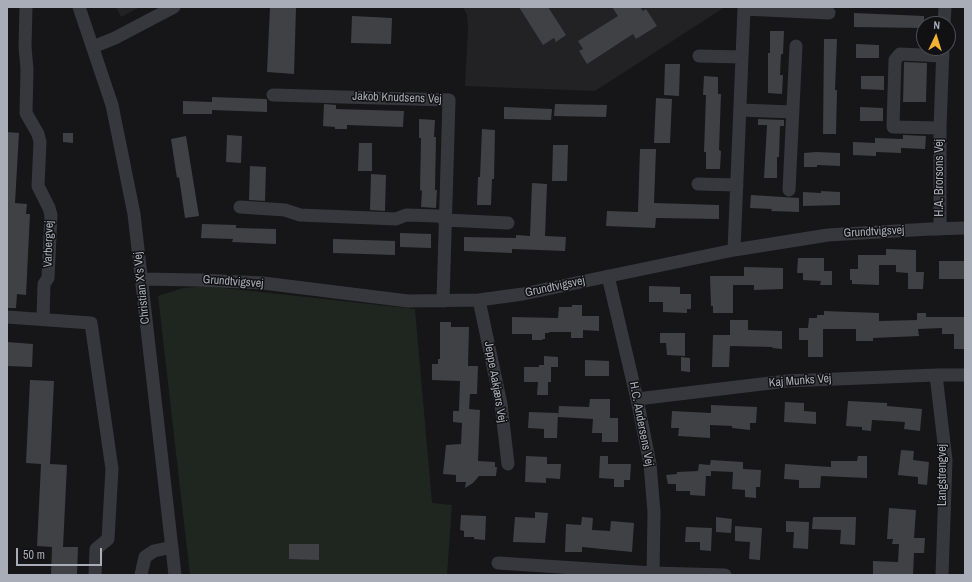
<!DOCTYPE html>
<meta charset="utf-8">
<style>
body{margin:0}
#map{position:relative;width:972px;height:582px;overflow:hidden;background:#161618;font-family:"Archivo Narrow",sans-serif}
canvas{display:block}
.frame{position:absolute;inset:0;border:8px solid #a8adb8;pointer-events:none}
.north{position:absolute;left:916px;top:16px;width:40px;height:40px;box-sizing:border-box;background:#111113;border:1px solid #4d4f55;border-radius:50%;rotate:4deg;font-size:11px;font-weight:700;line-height:16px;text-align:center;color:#a8adb8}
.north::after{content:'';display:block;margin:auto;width:14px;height:18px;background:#f2b134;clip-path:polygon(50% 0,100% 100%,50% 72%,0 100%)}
.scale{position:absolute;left:16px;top:548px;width:86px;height:18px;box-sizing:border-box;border:2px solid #a8adb8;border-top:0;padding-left:5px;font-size:12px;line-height:14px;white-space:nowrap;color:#a8adb8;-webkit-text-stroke:3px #111113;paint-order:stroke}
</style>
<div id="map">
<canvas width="972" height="582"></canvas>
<div class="frame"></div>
<div class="north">N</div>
<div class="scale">50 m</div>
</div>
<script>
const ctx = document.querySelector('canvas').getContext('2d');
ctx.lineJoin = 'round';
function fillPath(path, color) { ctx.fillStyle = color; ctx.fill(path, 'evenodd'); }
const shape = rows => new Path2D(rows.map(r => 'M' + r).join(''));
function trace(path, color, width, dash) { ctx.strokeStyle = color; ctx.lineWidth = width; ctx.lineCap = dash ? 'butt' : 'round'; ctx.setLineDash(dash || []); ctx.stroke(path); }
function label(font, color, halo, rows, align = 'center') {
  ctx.font = font + ' "Archivo Narrow",sans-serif'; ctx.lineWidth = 3; ctx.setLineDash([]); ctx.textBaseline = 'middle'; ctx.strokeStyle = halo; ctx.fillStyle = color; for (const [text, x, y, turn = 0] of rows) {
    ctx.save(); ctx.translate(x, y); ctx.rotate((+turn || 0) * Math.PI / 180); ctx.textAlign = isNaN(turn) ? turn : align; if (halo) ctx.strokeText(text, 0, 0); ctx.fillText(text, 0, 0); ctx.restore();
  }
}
const built = shape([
 [116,7,140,7,121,17],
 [463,7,725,7,595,91,465,86,468,28,467,15]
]);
const green = shape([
 [206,286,415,309,432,503,452,505,447,575,190,575,158,296,183,288]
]);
const building = shape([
 [270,7,296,7,294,74,267,72],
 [519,7,548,7,566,35,556,42,554,38,543,45],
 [612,7,640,7,643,11,646,9,657,26,636,39,633,34,587,64,579,51,583,49,578,41,618,16],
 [854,13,924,16,924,28,854,27],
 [352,16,392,18,391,44,351,43],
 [770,31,784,31,783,54,781,54,780,75,783,75,782,94,768,93,768,53,770,53],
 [824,39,837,39,835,90,837,90,836,134,823,134],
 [856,44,879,45,879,58,856,58],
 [904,62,927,63,926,102,903,102],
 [665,64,680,64,679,96,664,95],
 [704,76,718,77,718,94,721,94,719,150,721,151,720,169,706,169,706,152,704,152,706,95,703,95],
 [861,76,884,76,884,90,861,89],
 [212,97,266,99,267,100,267,112,212,110,212,114,183,114,183,101,212,102],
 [656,98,672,99,670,143,654,143],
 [324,104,336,105,336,109,404,111,403,127,347,125,347,129,335,129,335,127,323,126],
 [555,104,607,105,606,117,554,116],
 [504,107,552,109,551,120,504,119],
 [860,107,883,108,883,121,860,121],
 [419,119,435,120,434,137,436,137,435,190,437,190,436,208,421,207,422,190,420,191,421,138,419,138],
 [758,119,784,120,784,126,780,126,779,157,777,157,777,178,764,178,767,125,758,125],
 [482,129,495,130,494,179,492,179,491,205,477,205,478,177,480,177],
 [7,132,19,133,15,203,27,204,26,214,30,214,26,295,17,294,16,308,7,308],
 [63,133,73,133,73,143,63,142],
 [227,135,242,136,241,163,226,162],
 [903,135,926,136,925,149,901,148,901,153,876,152,876,156,853,155,853,142,875,143,875,138,903,139],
 [186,136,199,216,185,218,179,177,177,178,171,139],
 [359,143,372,143,372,171,358,171],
 [553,145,568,145,567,181,552,181],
 [640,149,656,149,654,203,719,205,719,219,656,218,655,228,606,226,607,211,638,212],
 [816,152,840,153,840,166,817,165,817,167,804,167,804,153],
 [250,166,266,167,265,201,249,200],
 [371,174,386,175,385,211,370,210],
 [532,183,547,184,545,236,566,237,565,251,512,249,512,253,464,251,464,237,516,238,516,235,530,236],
 [821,191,840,192,840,205,803,206,803,192,821,193],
 [751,195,799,198,799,212,771,211,772,209,750,208],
 [202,224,236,225,236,228,276,229,276,244,232,242,233,239,201,238],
 [400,233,431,234,431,248,400,247],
 [333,239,395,241,395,255,333,253],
 [886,249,916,250,916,272,924,272,923,289,908,289,908,273,896,272,896,265,879,265,879,285,852,284,852,280,850,280,850,269,858,269,858,255,886,255],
 [798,258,824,258,824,271,832,271,832,285,820,285,821,281,803,280,803,273,797,273],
 [939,261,965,261,965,279,939,279],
 [744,267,783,268,783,289,754,290,754,285,733,285,733,313,713,313,713,306,711,306,710,276,744,276],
 [649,286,680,287,680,294,691,294,691,309,687,309,687,313,663,312,663,302,649,302],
 [572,305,582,305,582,316,599,316,599,331,583,330,583,338,571,338,571,332,549,332,549,333,545,333,545,339,543,339,542,340,532,340,532,334,512,334,512,317,558,318,559,307,572,307],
 [824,311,879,313,879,321,917,320,917,313,926,313,926,317,965,317,965,349,954,349,954,334,942,334,942,328,918,329,919,336,873,338,873,341,856,341,856,329,823,329,823,357,808,357,808,340,799,340,799,328,808,328,809,318,817,318,817,315,824,315],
 [730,320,748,320,748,330,782,331,782,349,772,348,773,347,730,346,729,367,712,367,713,335,730,335],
 [440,322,451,322,451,327,469,327,468,366,478,366,477,394,470,394,469,409,480,410,478,461,495,462,495,467,497,467,496,476,479,476,473,483,465,488,466,482,456,482,456,475,443,474,446,445,461,444,462,423,453,422,453,411,459,411,460,381,432,380,432,364,438,364,438,359,440,359],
 [660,333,685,333,685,356,667,355,666,343,660,343],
 [7,342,33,344,32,367,7,366],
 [544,356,558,357,558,367,551,367,551,382,548,382,548,395,537,395,538,382,524,382,524,367,539,367,539,365,544,365],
 [681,357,690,358,690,372,681,371],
 [585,360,609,361,609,376,585,376],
 [30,380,54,381,50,464,67,465,63,547,78,547,77,575,51,575,52,547,37,546,41,464,26,463],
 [590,399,610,399,610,418,618,418,618,442,602,442,602,433,592,433,593,419,558,417,559,406,589,407],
 [848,401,887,403,887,406,922,409,920,431,904,429,905,422,872,420,871,431,862,430,862,427,846,426],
 [785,402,804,403,804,411,816,412,816,424,784,422],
 [711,405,757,407,756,423,750,423,750,430,732,428,732,426,710,425,710,438,678,436,679,428,671,428,672,411,711,413],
 [529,412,558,413,557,438,544,438,544,429,528,428],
 [901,450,914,451,913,460,929,462,927,485,918,484,918,477,898,475],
 [526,456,547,457,547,464,561,464,560,479,546,478,546,483,525,482],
 [600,456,608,456,608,464,631,464,630,480,624,480,624,487,614,487,614,479,599,478],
 [858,456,867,456,867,478,821,476,820,488,799,488,799,480,784,479,785,464,831,467,831,461,857,461],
 [711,460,743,462,743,469,761,470,760,487,756,487,756,498,745,497,745,490,732,489,733,472,711,471,711,476,706,476,705,496,690,495,690,491,676,491,676,484,668,484,666,475,677,474,677,472,698,471,699,464,710,465],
 [889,508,916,510,914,538,925,538,924,553,914,553,913,575,873,575,873,561,898,562,899,544,892,544,893,539,887,539],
 [535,512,548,513,545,543,513,542,515,517,535,518],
 [461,515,486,516,485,540,474,539,474,537,464,537,464,531,460,530],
 [582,517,593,518,592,530,610,531,611,521,634,523,632,552,582,547,582,552,565,552,566,524,581,525],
 [716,517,732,519,731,533,716,532],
 [813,517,856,517,855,545,840,544,841,530,812,529],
 [786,521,809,522,808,549,793,548,794,532,786,532],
 [735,526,762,528,760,560,749,559,750,542,735,541],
 [686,527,712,528,711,551,700,550,700,542,685,542],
 [289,544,319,544,319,560,289,559]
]);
const minor = shape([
 [26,7,25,47,27,69,26,113,38,134,40,142,38,186,49,208,51,215,48,278,44,284,43,319],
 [79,7,112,105,134,214,175,575],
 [944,24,945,7],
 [93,47,115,38,174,7],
 [699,56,742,57],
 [273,95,449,100,443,301],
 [740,110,793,112],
 [940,128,893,127,895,60,900,54,943,56],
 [698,184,737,185],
 [789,190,796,46],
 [240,207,285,210,300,215,396,219,406,215,438,216,446,220,508,223],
 [940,229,940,128,943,48],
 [734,250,744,9,829,13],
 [608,276,637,399,650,464,654,512,653,575],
 [141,279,199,280,263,283,408,301,479,300,523,294,734,250,828,235,930,229,965,228],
 [479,300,501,404,508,464],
 [7,317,91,323,112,469,108,539,96,549,95,575],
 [936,375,946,460,942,575],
 [637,399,787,381,936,375,965,375],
 [498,563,653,573,725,575],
 [141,575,145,557,154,551,172,547]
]);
const streetNames = [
 ["Jakob Knudsens Vej",397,98,2],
 ["H.A. Brorsons Vej",940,178,-90],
 ["Grundtvigsvej",874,232,-3],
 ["Varbergvej",49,244,-88],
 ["Grundtvigsvej",233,282,4],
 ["Grundtvigsvej",555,287,-12],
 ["Christian X's Vej",142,288,-96],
 ["Kaj Munks Vej",800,381,-4],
 ["Jeppe Aakjærs Vej",495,382,80],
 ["H.C. Andersens Vej",641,424,79],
 ["Langstrengvej",943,475,-90]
];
fillPath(built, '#222225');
fillPath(green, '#1e261f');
fillPath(building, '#404145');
trace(minor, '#37383d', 13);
label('12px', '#a8adb8', '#111113', streetNames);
</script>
